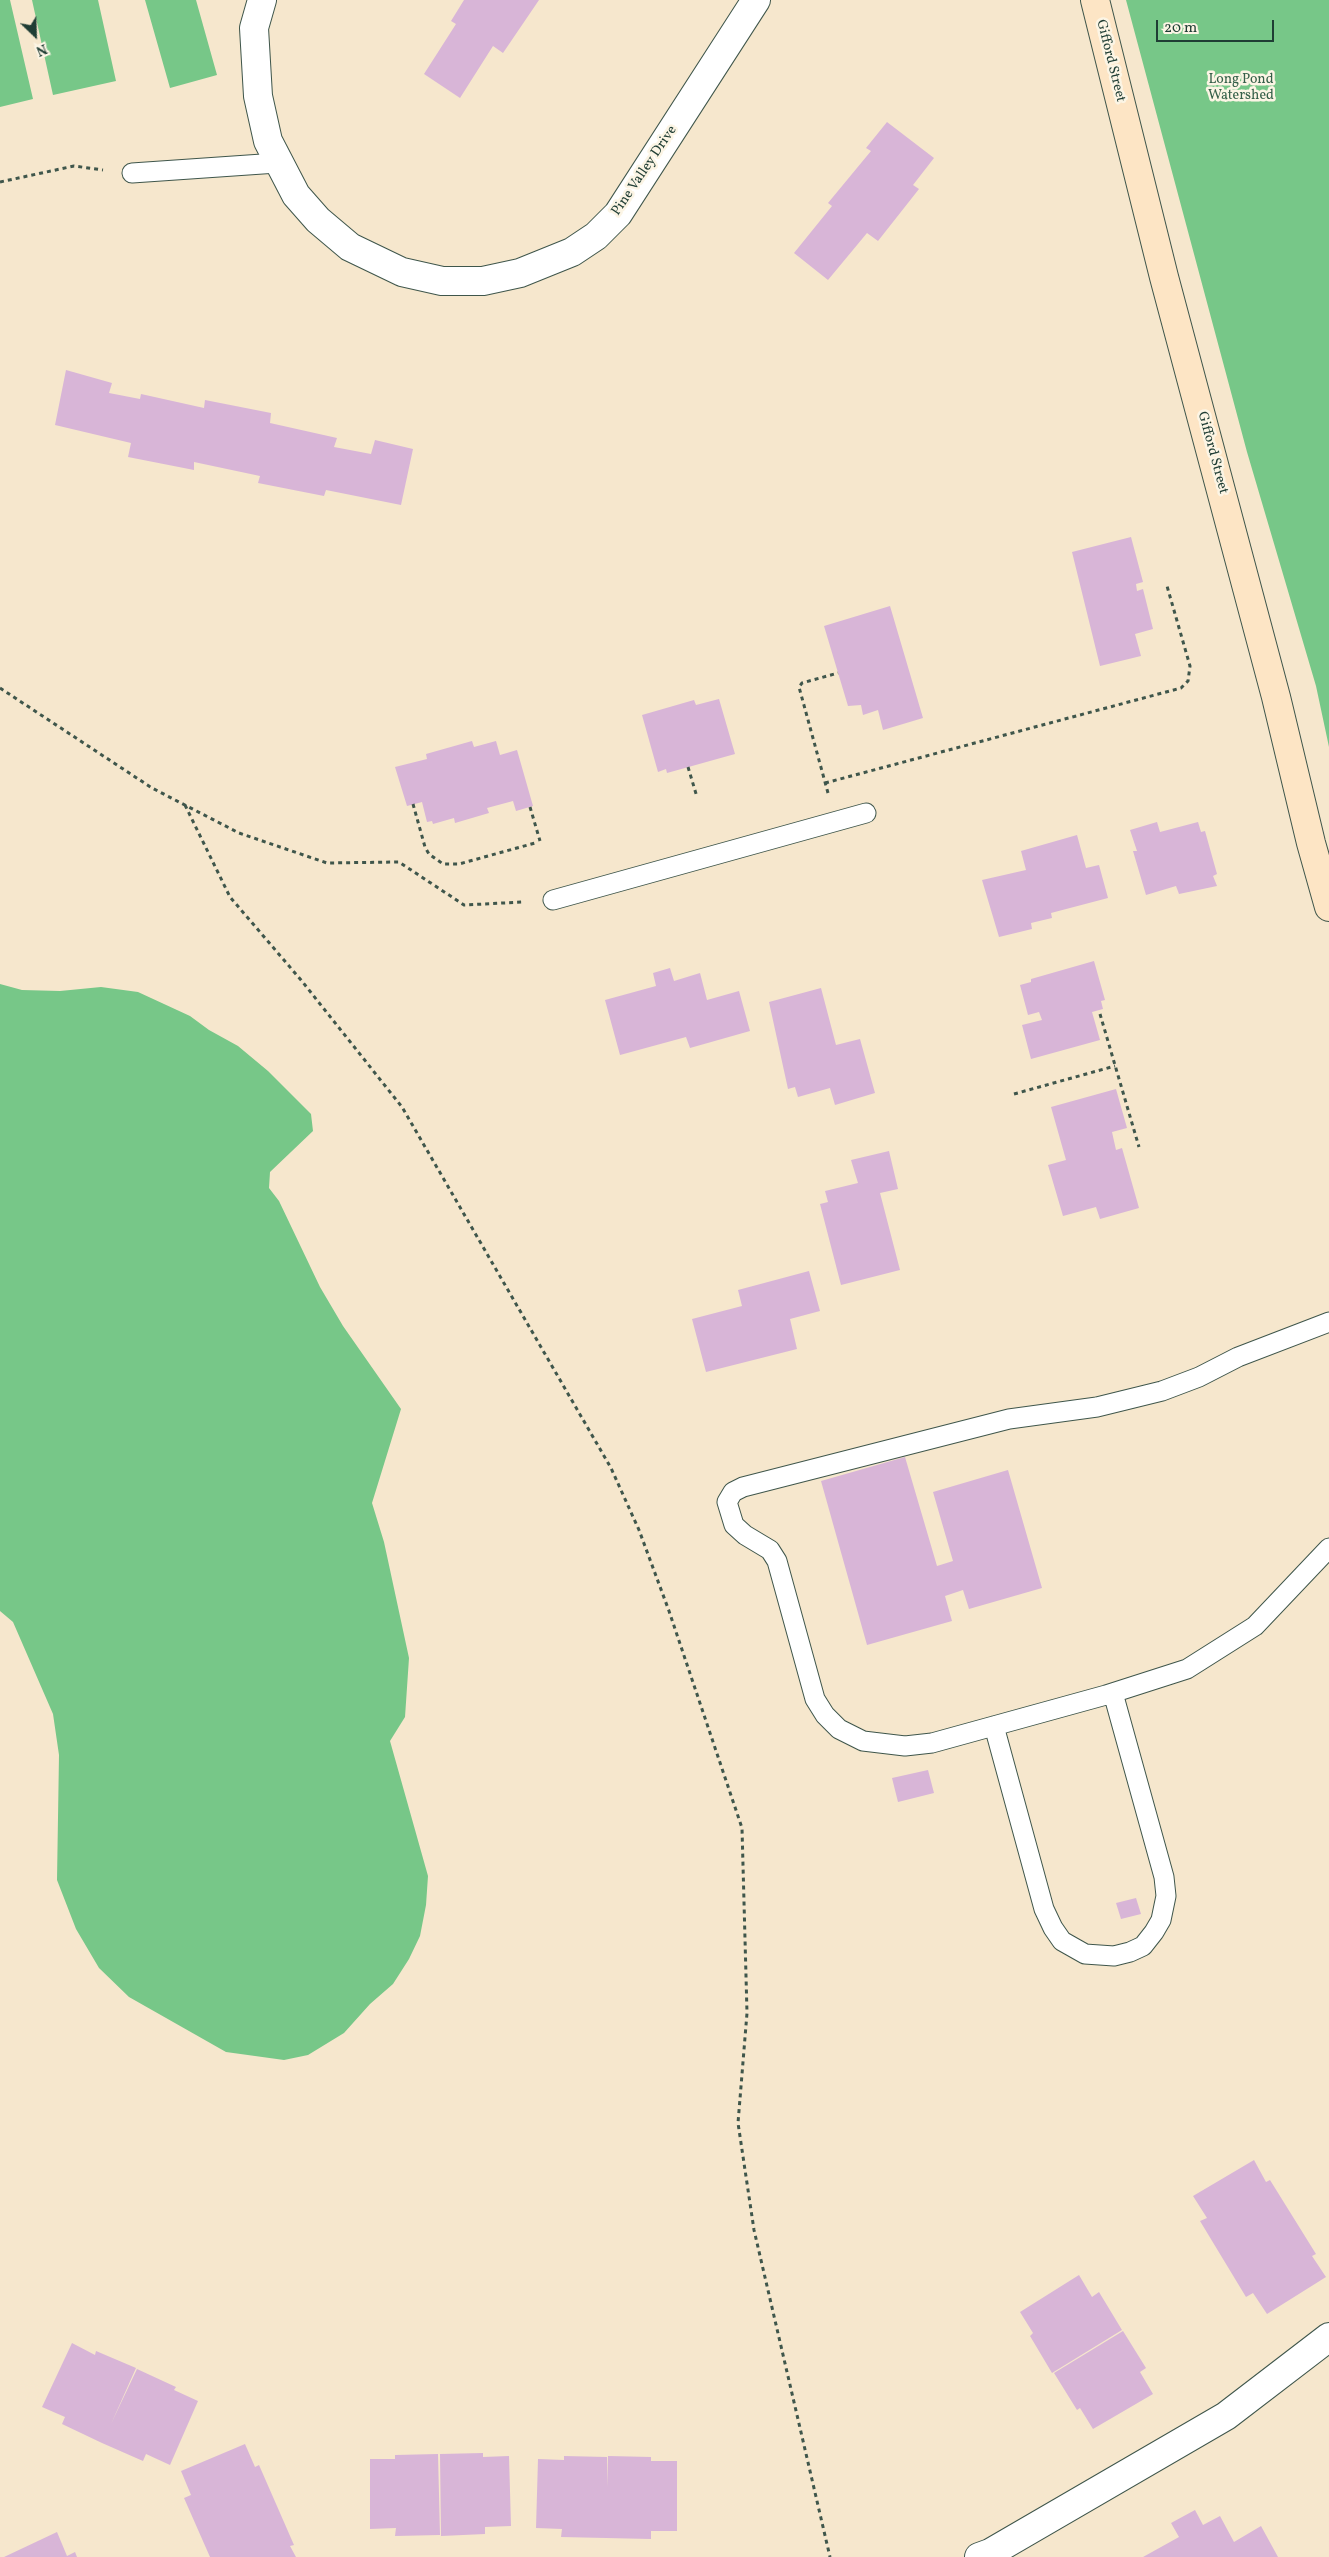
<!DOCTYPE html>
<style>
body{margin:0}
#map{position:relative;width:1329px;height:2557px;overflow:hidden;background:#f6e7cd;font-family:Vollkorn,serif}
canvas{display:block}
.north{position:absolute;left:10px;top:10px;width:50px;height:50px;-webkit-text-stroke:4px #fcf5e5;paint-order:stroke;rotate:156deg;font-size:14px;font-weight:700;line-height:20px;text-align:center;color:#1f3d34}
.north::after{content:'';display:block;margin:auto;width:18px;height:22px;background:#1f3d34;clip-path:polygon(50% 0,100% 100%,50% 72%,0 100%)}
.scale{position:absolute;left:1156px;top:20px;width:118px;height:22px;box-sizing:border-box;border:2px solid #1f3d34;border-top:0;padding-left:6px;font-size:15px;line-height:18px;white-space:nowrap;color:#1f3d34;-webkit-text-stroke:4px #fcf5e5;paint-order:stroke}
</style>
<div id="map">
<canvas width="1329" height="2557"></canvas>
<div class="north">N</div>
<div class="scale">20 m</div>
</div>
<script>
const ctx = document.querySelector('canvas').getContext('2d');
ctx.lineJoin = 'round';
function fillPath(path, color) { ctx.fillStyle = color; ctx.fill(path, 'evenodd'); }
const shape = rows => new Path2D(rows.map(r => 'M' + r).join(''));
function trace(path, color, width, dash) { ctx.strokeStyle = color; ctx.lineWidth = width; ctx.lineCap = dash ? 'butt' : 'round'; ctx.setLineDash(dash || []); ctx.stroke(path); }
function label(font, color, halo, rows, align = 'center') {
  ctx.font = font + ' Vollkorn,serif'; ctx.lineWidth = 5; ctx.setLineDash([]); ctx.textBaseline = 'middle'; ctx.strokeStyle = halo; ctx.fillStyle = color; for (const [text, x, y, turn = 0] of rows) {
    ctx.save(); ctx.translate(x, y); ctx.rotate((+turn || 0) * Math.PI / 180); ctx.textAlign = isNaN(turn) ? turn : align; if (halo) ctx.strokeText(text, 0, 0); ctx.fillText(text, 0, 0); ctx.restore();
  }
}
const green = shape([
 [0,0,10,0,33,99,0,107],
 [32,0,98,0,116,81,53,95],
 [145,0,196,0,217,75,170,88],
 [1126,0,1329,0,1329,747,1316,686,1247,452],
 [0,984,22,990,60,991,101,987,138,992,190,1016,209,1030,238,1046,268,1071,311,1114,313,1131,270,1172,269,1188,279,1201,320,1287,343,1326,401,1409,372,1503,384,1542,409,1658,405,1717,390,1741,428,1876,426,1905,420,1936,409,1959,393,1984,370,2004,344,2033,308,2055,284,2060,226,2052,129,1997,99,1968,76,1929,57,1880,59,1755,53,1714,13,1622,0,1611]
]);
const building = shape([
 [464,0,539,0,503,53,493,46,460,98,424,74,456,24,451,21],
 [887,122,934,158,913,185,919,189,878,241,867,233,828,280,794,253,832,206,828,203,871,151,866,148],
 [66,370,112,383,109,393,140,399,141,394,204,408,205,400,271,413,270,423,337,438,334,447,371,454,375,440,413,449,401,505,326,490,324,496,258,483,260,476,194,462,194,470,128,457,131,443,55,425],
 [1131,537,1143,582,1136,584,1137,591,1143,589,1153,629,1135,634,1141,656,1100,666,1072,552],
 [890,606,923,718,883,730,878,710,863,715,861,705,848,706,824,626],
 [719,699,735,754,667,773,666,769,658,772,642,715,694,700,696,705],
 [472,741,474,747,496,741,500,755,517,750,533,806,516,811,513,801,487,808,489,813,455,823,454,818,433,824,432,821,427,822,422,802,407,806,395,767,427,759,426,754],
 [1157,822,1160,832,1198,822,1201,832,1205,831,1217,874,1213,876,1217,886,1179,894,1176,886,1146,895,1133,851,1137,851,1130,830],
 [1077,835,1086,868,1099,865,1108,898,1051,913,1052,918,1031,923,1032,929,999,937,982,880,1026,870,1021,851],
 [1094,961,1105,1000,1101,1001,1103,1009,1092,1012,1100,1040,1031,1059,1022,1025,1042,1020,1039,1012,1028,1015,1020,985,1031,982,1031,979],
 [670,968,674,981,700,973,707,1000,739,991,750,1031,690,1048,686,1037,620,1055,605,1000,656,986,653,973],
 [821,988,836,1045,860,1039,875,1093,835,1105,830,1088,798,1097,795,1087,788,1089,769,1002],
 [1116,1089,1127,1128,1112,1132,1116,1150,1122,1148,1139,1208,1100,1219,1096,1207,1063,1216,1048,1165,1066,1160,1051,1107],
 [889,1151,898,1189,880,1193,900,1270,841,1285,820,1204,828,1202,825,1191,858,1183,851,1160],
 [809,1271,820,1311,790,1319,797,1349,706,1372,692,1319,742,1306,738,1290],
 [905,1457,937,1566,953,1561,933,1492,1008,1470,1042,1588,969,1609,963,1590,945,1596,952,1621,867,1645,821,1481],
 [928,1770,934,1793,898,1802,892,1778],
 [1136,1898,1141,1914,1121,1919,1116,1903],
 [1254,2160,1266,2182,1270,2180,1316,2254,1312,2256,1326,2277,1267,2314,1253,2293,1246,2297,1200,2221,1207,2218,1193,2196],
 [1079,2275,1092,2297,1099,2292,1122,2330,1052,2373,1030,2336,1033,2333,1020,2312],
 [1123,2331,1146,2368,1140,2372,1153,2394,1093,2429,1080,2408,1077,2410,1054,2373],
 [72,2343,95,2355,96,2351,136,2368,111,2424,137,2369,176,2387,174,2390,198,2401,170,2465,146,2454,143,2461,102,2443,62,2424,65,2417,42,2407],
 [245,2444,255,2467,259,2465,294,2545,290,2546,296,2557,210,2557,184,2498,191,2495,181,2471],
 [483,2453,483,2457,509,2456,511,2526,485,2527,485,2534,441,2536,440,2454],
 [438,2454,440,2535,395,2536,396,2528,370,2529,370,2459,395,2459,395,2455],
 [564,2456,607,2457,607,2487,608,2456,651,2457,651,2461,677,2461,677,2531,651,2531,651,2539,561,2537,562,2529,536,2528,538,2459,564,2460],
 [1195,2510,1203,2525,1220,2516,1234,2542,1261,2526,1278,2557,1143,2557,1179,2537,1171,2523],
 [57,2532,67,2556,75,2552,77,2557,4,2557]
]);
const path = shape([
 [0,182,74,166,103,170],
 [0,688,152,788,239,833,327,863,399,862,464,905,523,902],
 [688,767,697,797],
 [825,783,1181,688,1188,681,1190,666,1167,586],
 [828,793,799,687,802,683,838,673],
 [413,804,425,847,429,854,443,864,459,864,535,843],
 [185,805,230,897,301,980,402,1107,611,1468,639,1530,669,1611,742,1828,747,2013,738,2123,754,2230,830,2557],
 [530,807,540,841],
 [1100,1014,1139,1147],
 [1014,1094,1115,1066]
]);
const service = shape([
 [132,173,277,163],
 [553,900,866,813],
 [1329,1322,1238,1357,1199,1377,1162,1391,1097,1407,1009,1419,743,1487,733,1492,727,1502,734,1525,745,1535,770,1550,777,1561,815,1699,825,1715,839,1729,863,1741,905,1746,932,1743,1106,1695,1187,1669,1255,1626,1329,1548],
 [994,1726,1044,1909,1053,1928,1062,1941,1085,1954,1114,1956,1130,1952,1143,1946,1154,1932,1161,1920,1166,1896,1164,1877,1113,1693]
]);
const minor = shape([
 [262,0,254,28,258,96,268,141,296,195,318,220,350,247,402,272,442,281,483,281,520,273,572,252,596,236,618,214,756,0],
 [979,2557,990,2553,1226,2416,1329,2337]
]);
const secondary = shape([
 [1095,0,1164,277,1276,697,1311,843,1329,907]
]);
const streetNames = [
 ["Gifford Street",1110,61,76],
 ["Pine Valley Drive",645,171,-56],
 ["Gifford Street",1212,453,75]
];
const parkNames = [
 ["Long Pond",1241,80],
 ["Watershed",1241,96]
];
fillPath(green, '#77c788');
fillPath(building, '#d8b5d7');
trace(service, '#3f564b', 21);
trace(minor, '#3f564b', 30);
trace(secondary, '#3f564b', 30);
trace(path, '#3f564b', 3, [4, 4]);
trace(service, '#fff', 19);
trace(minor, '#fff', 28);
trace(secondary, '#fde5c5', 28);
label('14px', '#1f3d34', '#fcf5e5', streetNames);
label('14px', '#356049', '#fcf5e5', parkNames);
</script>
